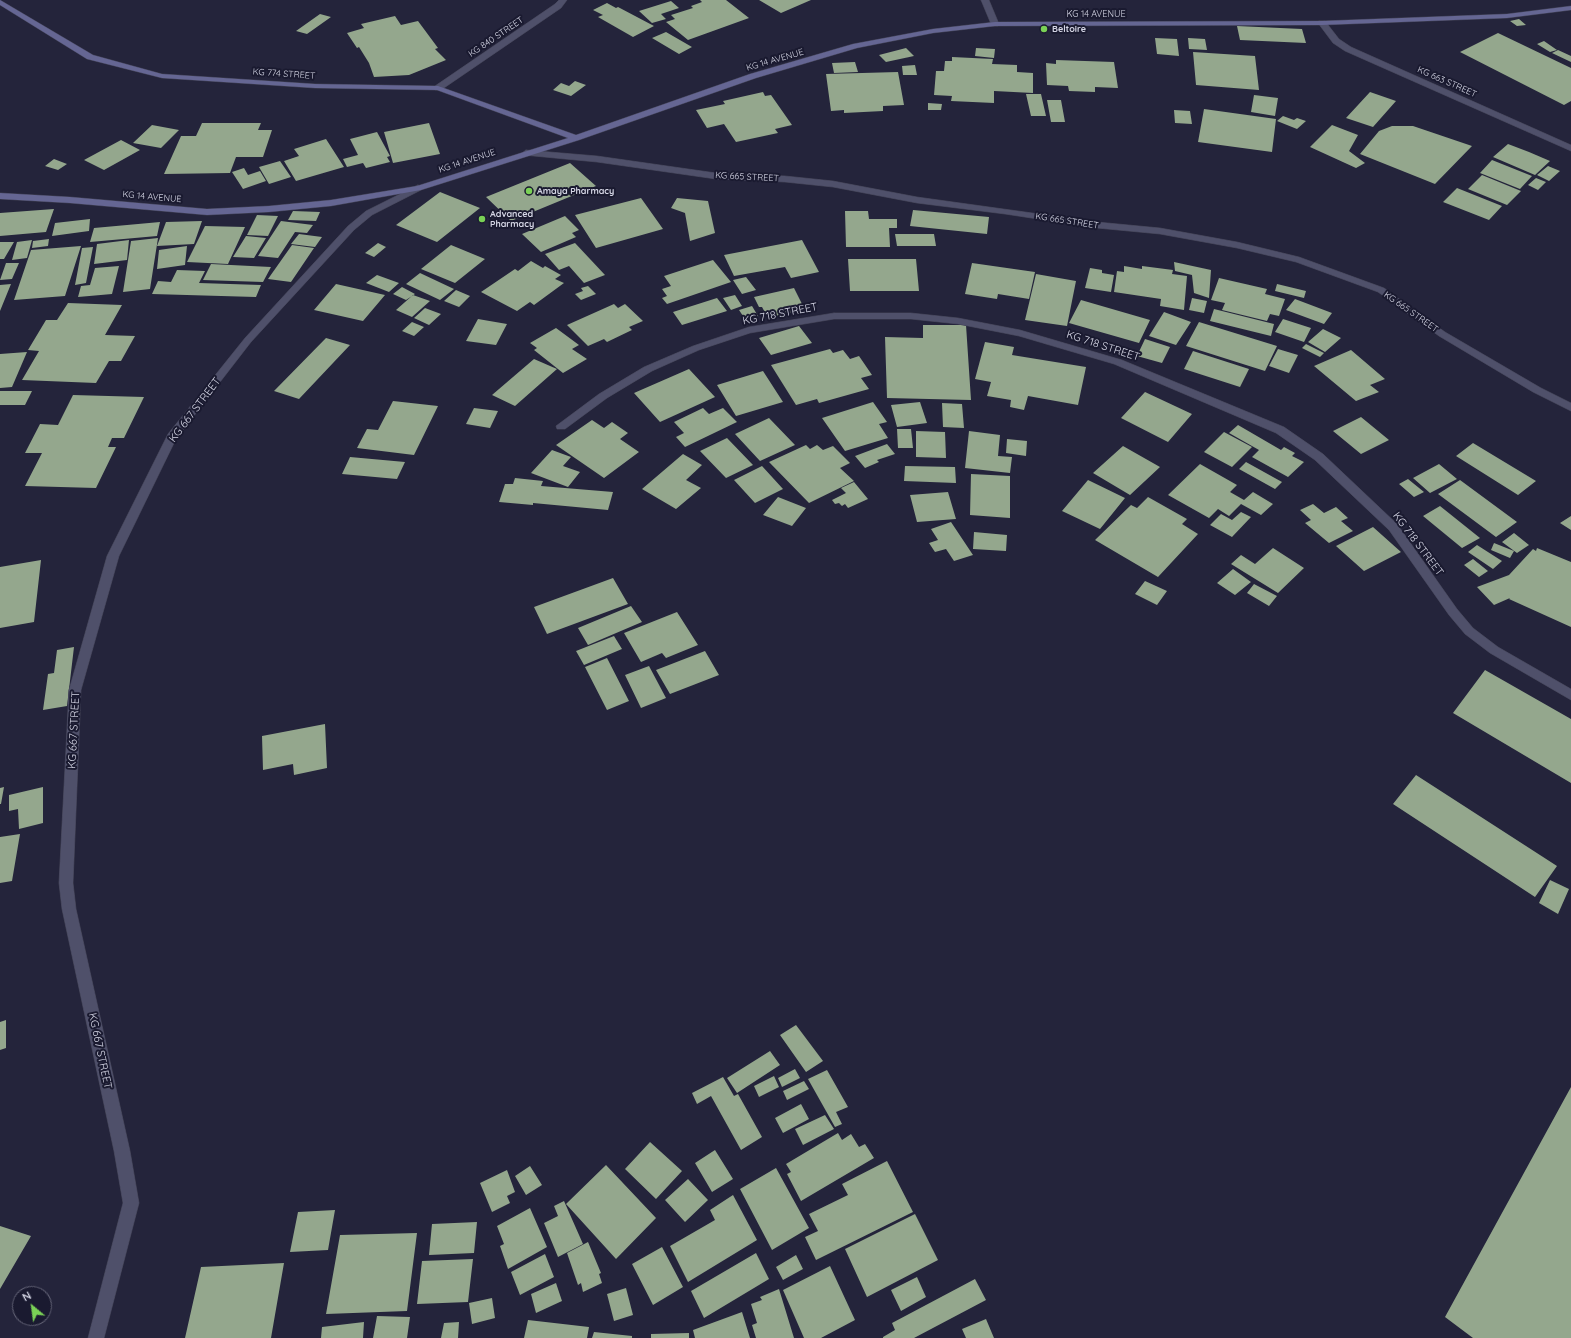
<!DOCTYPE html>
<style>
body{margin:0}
#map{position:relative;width:1571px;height:1338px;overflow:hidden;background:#24243b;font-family:Quicksand,sans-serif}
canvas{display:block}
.north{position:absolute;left:12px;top:1286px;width:40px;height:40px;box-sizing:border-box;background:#1a1a30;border:1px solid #656578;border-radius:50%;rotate:331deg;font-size:11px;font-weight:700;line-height:16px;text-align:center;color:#d5d6e5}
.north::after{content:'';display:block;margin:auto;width:14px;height:18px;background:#7ad156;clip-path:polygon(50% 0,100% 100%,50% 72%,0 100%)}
</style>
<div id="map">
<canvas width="1571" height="1338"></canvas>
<div class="north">N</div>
</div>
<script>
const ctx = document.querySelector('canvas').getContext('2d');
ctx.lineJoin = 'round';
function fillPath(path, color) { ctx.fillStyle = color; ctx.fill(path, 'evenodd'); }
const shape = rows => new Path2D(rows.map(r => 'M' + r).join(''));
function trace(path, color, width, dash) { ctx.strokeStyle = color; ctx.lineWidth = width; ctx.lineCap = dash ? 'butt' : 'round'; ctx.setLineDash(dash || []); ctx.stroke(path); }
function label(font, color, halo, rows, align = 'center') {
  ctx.font = font + ' Quicksand,sans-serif'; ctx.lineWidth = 4; ctx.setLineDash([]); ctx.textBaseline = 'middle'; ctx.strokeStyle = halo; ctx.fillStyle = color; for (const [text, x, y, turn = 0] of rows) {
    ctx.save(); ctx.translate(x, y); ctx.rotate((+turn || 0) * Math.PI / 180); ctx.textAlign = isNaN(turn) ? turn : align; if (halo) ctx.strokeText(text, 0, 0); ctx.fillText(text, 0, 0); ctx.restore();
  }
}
const building = shape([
 [700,0,726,0,749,18,688,40,666,22,675,19,671,15,693,8,691,6,702,2],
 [759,0,811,0,781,13],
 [671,1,679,8,661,14,666,19,652,23,639,11],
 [607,3,616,8,618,7,654,26,633,37,598,17,603,15,593,10],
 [320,14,331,17,307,34,296,31],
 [395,16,401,25,418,21,438,48,435,49,446,60,409,75,374,77,369,63,359,47,357,48,347,33,364,28,361,24],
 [1519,19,1526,25,1517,26,1510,21],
 [1237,26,1302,29,1306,43,1240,40],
 [666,32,692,47,679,54,652,38],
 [1498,33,1571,68,1571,101,1564,105,1460,52],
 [1155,38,1177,39,1179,56,1157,54],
 [1188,38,1205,39,1207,50,1189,49],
 [1544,41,1557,50,1550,52,1537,44],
 [906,48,914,56,886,62,879,55],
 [976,48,995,49,994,58,975,56],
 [1558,50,1571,56,1571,62,1552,53],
 [1193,52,1255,56,1259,90,1196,85],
 [952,57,993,59,992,64,1017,65,1017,72,1033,73,1033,93,994,91,994,103,951,101,952,96,934,95,936,71,944,71,945,61,952,61],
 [1056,60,1114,62,1118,88,1095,87,1095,92,1069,91,1068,86,1047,85,1046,63,1056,64],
 [855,62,858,72,834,73,832,63],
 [915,65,917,75,903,75,902,66],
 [898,72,904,105,883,106,883,111,844,113,844,110,831,111,826,74],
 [575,81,586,85,571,96,553,90,561,83,569,86],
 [763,92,765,96,771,95,792,125,775,129,778,133,736,142,724,124,707,128,696,110,725,104,723,101],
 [1370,92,1396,101,1373,127,1346,118],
 [1026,94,1041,94,1046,116,1031,116],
 [1254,95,1278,98,1275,116,1251,112],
 [1047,100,1061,100,1065,122,1051,122],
 [928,103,942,104,941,110,928,110],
 [1204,109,1276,119,1272,152,1198,142],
 [1174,110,1190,111,1192,124,1175,123],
 [1283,116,1294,120,1297,118,1306,121,1297,129,1277,121],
 [202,123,261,123,258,130,272,130,263,157,236,157,230,173,164,174,181,136,196,136],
 [429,123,440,154,393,163,384,132],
 [152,125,179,130,161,148,133,143],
 [1332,125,1358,135,1349,151,1365,163,1356,168,1310,147],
 [1392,126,1413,126,1472,146,1435,184,1360,154,1379,131],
 [377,132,390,156,387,157,390,162,366,168,363,163,347,167,343,159,358,155,350,139],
 [326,139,344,167,296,181,284,161,299,156,294,149],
 [121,140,140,150,104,170,84,160],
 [1508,144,1529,152,1550,161,1535,175,1493,157],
 [54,159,67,164,58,170,45,166],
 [1492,160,1532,176,1520,189,1480,173],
 [280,161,291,177,269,184,259,167],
 [570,163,596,186,511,221,486,197],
 [1548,166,1560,171,1549,181,1537,175],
 [244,168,248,175,260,171,266,181,243,189,232,172],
 [1482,175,1521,191,1507,205,1468,189],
 [1536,178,1546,182,1538,190,1528,185],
 [1457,188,1502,206,1489,220,1443,202],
 [440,192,480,208,437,242,396,225],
 [641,198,663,229,596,248,575,215],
 [677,198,708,201,715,233,690,241,685,213,671,208],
 [54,209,46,232,0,236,0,213],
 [913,210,989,217,987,234,910,226],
 [293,211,320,212,316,221,288,220],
 [845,211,868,211,869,219,897,219,897,228,889,228,890,247,846,247],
 [257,215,278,216,268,236,247,235],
 [565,216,579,230,572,233,576,237,541,252,522,234],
 [90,219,89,231,52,236,55,223],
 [202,221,194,244,157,246,166,222],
 [281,221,313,225,307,233,295,232,278,258,258,256],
 [160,222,157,236,90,242,94,228],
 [205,226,245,227,228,264,187,262],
 [299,234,322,237,315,247,291,244],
 [895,234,934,234,936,246,897,246],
 [246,236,266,238,254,258,233,257],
 [158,238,150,289,123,292,131,241],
 [49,239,48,246,32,248,33,241],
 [32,240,27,258,12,260,17,242],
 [129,240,127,260,94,264,97,244],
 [802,240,819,272,791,278,785,267,734,276,724,255],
 [0,242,14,242,4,259,0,259],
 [378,243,386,247,374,257,365,253],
 [575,243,605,275,584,283,569,266,559,270,545,254],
 [292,245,314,248,291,282,268,279],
 [451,245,485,259,455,283,421,269],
 [81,246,65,296,14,300,31,250],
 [187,246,185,265,157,269,159,250],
 [93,247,86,283,75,285,82,248],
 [848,259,916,259,919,291,850,291],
 [713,260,731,282,667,304,662,298,667,296,662,289,671,286,664,276],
 [531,261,543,268,545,266,561,275,555,279,564,283,534,305,530,302,517,311,481,292,515,269,518,271],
 [1174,262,1211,270,1209,298,1194,293,1192,275,1175,271],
 [6,263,19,263,12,279,0,280],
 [972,263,1035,272,1029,299,998,294,997,299,965,294],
 [211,264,271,267,263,282,203,280],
 [119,266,112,294,78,297,81,286,90,285,95,268],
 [1124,266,1142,269,1142,266,1173,270,1172,274,1187,276,1184,310,1160,306,1161,299,1114,292,1117,271,1124,272],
 [1090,268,1102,270,1102,273,1114,275,1111,292,1085,288],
 [177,270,205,271,199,283,261,285,256,297,152,294,158,281,171,282],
 [420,273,454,289,440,300,406,284],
 [1036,274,1076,281,1067,326,1025,320],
 [377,275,399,283,389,292,366,283],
 [746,277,756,290,742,294,733,280],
 [1219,278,1267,289,1265,294,1285,299,1279,316,1270,314,1267,321,1222,310,1225,303,1211,300],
 [11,284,0,311,0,285],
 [336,284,385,295,363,321,314,310],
 [1277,284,1306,291,1304,298,1275,291],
 [588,286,596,294,581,300,575,294,583,291,581,288],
 [402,287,415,294,406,300,393,294],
 [794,288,805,310,768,318,762,307,759,307,754,297],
 [456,290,470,296,459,307,444,301],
 [413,295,430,301,412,317,396,310],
 [735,295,742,306,731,310,723,298],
 [717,298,727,311,682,325,673,312],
 [1192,298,1207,301,1204,313,1189,310],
 [1295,299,1332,313,1324,324,1286,310],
 [1081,300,1150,320,1139,343,1069,323],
 [68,303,122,305,105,335,135,336,121,361,109,361,96,383,22,380,39,351,28,350,46,320,57,320],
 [614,304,618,308,625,304,643,321,629,327,632,330,607,342,604,339,588,346,567,325],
 [752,306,758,316,745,319,739,310],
 [425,308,441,314,429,325,414,318],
 [1214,309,1274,324,1271,336,1210,321],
 [1164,312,1191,322,1176,345,1149,336],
 [478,319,507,324,496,345,466,341],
 [1283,319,1311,328,1304,342,1275,332],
 [412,322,424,327,414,336,402,331],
 [1199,322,1277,346,1265,371,1186,346],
 [923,325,966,325,971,400,887,398,885,337,923,338],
 [799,326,812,343,771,355,759,338],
 [556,328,579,345,572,349,587,359,563,373,534,350,537,348,530,343],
 [1323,329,1341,338,1325,352,1308,342],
 [326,338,350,345,299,399,274,391],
 [1145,339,1170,347,1162,363,1137,356],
 [985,342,1014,347,1012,355,1086,367,1078,405,1028,396,1024,410,1010,407,1011,400,987,396,991,382,975,379],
 [1306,344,1324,353,1320,357,1302,348],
 [830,349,833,353,843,350,850,359,859,356,872,375,861,378,869,389,819,403,817,399,796,405,771,365],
 [1278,349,1298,355,1289,373,1269,366],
 [1351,350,1385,379,1370,385,1379,392,1356,401,1314,366],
 [1193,351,1249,369,1240,387,1184,369],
 [27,352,12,387,0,388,0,354],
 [534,359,557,369,515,406,492,395],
 [689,369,715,397,660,422,634,393],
 [763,371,783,402,736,416,717,385],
 [0,391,32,391,25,405,0,405],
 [1145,392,1192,414,1168,442,1121,418],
 [73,395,144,397,124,438,112,438,108,447,116,447,96,488,25,486,42,453,25,453,40,424,58,425],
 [393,401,438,406,414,455,357,448,367,429,378,430],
 [873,402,887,422,879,424,888,438,845,451,822,418],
 [920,402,927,423,897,427,891,405],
 [942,403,962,404,964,428,943,427],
 [474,408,498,411,490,428,466,424],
 [703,408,709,414,723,408,737,422,685,447,676,437,684,433,674,422],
 [1361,417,1389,440,1361,454,1333,431],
 [769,418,795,445,760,461,735,434],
 [592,420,604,428,612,422,628,433,620,439,639,452,604,478,556,445],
 [1238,425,1281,450,1284,447,1295,453,1292,456,1304,462,1288,477,1252,457,1259,450,1229,433],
 [897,429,911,429,913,448,898,448],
 [916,431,945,432,946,458,916,457],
 [969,431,1000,435,998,456,1012,457,1010,473,965,468],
 [1224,432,1252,447,1232,467,1204,452],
 [727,438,753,465,726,478,700,451],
 [1007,439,1027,441,1026,456,1006,453],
 [1473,443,1536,481,1518,495,1456,456],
 [887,444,895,454,877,460,879,462,865,468,855,456],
 [806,445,810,449,817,445,823,450,833,446,850,463,840,468,854,481,809,503,769,462],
 [1123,446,1160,467,1130,495,1093,473],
 [552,450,571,457,563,466,580,472,568,487,531,473],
 [683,454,702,465,686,480,701,488,676,509,642,489],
 [350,457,405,462,397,479,342,474],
 [1246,462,1282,482,1275,489,1239,469],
 [1200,464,1237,485,1230,492,1244,500,1253,492,1273,504,1261,515,1241,504,1229,516,1218,509,1209,518,1168,495],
 [1439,464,1457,479,1430,493,1413,478],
 [762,466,783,489,755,503,734,480],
 [905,466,955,467,956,483,904,481],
 [971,474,1010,476,1010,518,970,515],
 [515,478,543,481,541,486,613,492,608,510,533,503,533,505,499,502,505,484,513,484],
 [1408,479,1424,492,1414,497,1399,484],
 [1088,480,1125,498,1100,529,1062,511],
 [1460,480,1517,522,1496,537,1438,494],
 [854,482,868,499,848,508,845,504,842,506,839,503,835,504,832,500,846,493,841,488],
 [948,492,956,519,917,522,910,495],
 [778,497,806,508,792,526,763,515],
 [1148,497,1187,519,1182,524,1198,534,1158,577,1095,540,1131,505,1137,508],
 [1313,504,1324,513,1336,507,1348,518,1341,521,1353,531,1329,543,1305,523,1311,520,1300,510],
 [1440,506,1480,538,1462,548,1423,516],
 [1241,512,1251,517,1232,537,1210,525,1221,514,1232,520],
 [1571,516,1571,530,1560,523],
 [951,522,973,555,954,561,946,549,935,552,929,543,938,540,931,529],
 [1373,527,1401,552,1364,571,1336,546],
 [974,532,1007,535,1006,551,973,549],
 [1514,533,1529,545,1517,553,1502,542],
 [1494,543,1514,551,1510,558,1491,550],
 [1477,545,1502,561,1493,569,1468,552],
 [1273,548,1304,568,1278,593,1231,564,1241,555,1255,564],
 [1537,548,1571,562,1571,627,1509,599,1510,598,1494,605,1477,587,1509,575,1533,549,1536,551],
 [1473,559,1488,571,1479,577,1464,565],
 [41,560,34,622,0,628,0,567],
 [1233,569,1251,582,1235,595,1217,583],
 [613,578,628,604,547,634,534,607],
 [1145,581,1167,591,1157,605,1135,594],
 [1254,584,1277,596,1269,606,1247,593],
 [631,606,642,622,588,645,578,628],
 [677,612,698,645,666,658,662,653,641,662,624,633],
 [614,636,622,649,584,665,576,651],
 [74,647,67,706,43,710,48,674,54,673,57,650],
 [705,651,719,675,670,694,656,670],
 [607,658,629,701,607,710,585,667],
 [649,666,666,698,641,708,625,675],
 [1485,670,1571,719,1571,783,1453,713],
 [325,724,327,768,294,775,293,764,263,770,262,736],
 [1416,775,1557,866,1535,897,1393,804],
 [4,787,1,804,0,804,0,788],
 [43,787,43,823,19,829,18,809,9,811,9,795],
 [20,834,12,881,0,883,0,837],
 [1550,880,1569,889,1558,914,1539,903],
 [6,1020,6,1048,0,1050,0,1022],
 [796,1025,823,1061,806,1072,780,1035],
 [770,1051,780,1065,737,1093,727,1078],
 [795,1069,800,1078,782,1087,778,1078],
 [827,1070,848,1107,836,1112,842,1124,835,1127,808,1079],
 [774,1076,779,1087,759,1097,754,1086],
 [723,1077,734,1096,738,1094,762,1137,741,1150,711,1096,697,1104,692,1093],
 [804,1081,809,1089,787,1100,783,1091],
 [1571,1087,1571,1338,1473,1338,1445,1317],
 [801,1104,809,1119,783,1133,775,1118],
 [825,1115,834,1129,803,1145,795,1129],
 [838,1133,842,1140,851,1134,859,1147,865,1144,874,1158,801,1201,787,1174,791,1172,786,1164],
 [650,1142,682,1171,656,1199,625,1169],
 [715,1150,733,1179,712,1192,695,1163],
 [887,1161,913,1212,816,1260,805,1237,818,1231,809,1214,848,1195,842,1184],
 [606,1165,656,1218,616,1259,566,1204],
 [530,1166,542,1185,526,1195,515,1176],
 [776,1168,809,1228,772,1250,740,1189],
 [507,1170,515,1192,507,1196,510,1203,492,1212,480,1183],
 [688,1179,708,1200,685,1222,665,1200],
 [733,1195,757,1240,688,1282,670,1246,715,1220,710,1210],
 [564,1201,583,1244,558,1257,544,1223,558,1216,554,1206],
 [530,1208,547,1247,508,1269,500,1246,504,1244,497,1226],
 [335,1210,328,1250,290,1252,298,1212],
 [915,1214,938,1260,867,1297,845,1249],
 [477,1222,474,1253,429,1255,432,1224],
 [0,1226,31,1236,0,1289],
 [417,1233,407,1311,326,1314,340,1235],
 [588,1242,601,1273,599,1274,602,1283,583,1292,581,1283,578,1285,567,1253],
 [662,1247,683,1287,653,1305,632,1264],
 [756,1253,769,1279,704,1318,691,1291],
 [545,1254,554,1277,520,1295,511,1272],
 [796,1255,803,1269,783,1280,776,1267],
 [473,1259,468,1302,417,1304,422,1261],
 [284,1263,271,1338,185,1338,201,1267],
 [830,1266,855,1320,821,1338,804,1338,783,1290],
 [917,1277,926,1297,901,1311,891,1290],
 [975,1279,986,1300,914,1338,883,1338,883,1337,895,1330,892,1323],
 [556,1283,562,1301,536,1313,531,1294],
 [626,1288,633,1315,614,1321,607,1294],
 [779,1289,794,1338,756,1338,752,1325,757,1323,751,1304,762,1300,760,1297],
 [492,1298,495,1318,472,1324,469,1303],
 [742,1312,750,1338,695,1338,693,1330],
 [377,1316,410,1317,407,1338,373,1338],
 [986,1319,994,1338,966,1338,962,1329],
 [528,1320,589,1327,587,1338,524,1338],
 [364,1322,363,1338,321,1338,322,1327],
 [459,1322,458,1338,441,1338,444,1323],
 [594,1332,632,1336,632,1338,592,1338],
 [689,1333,689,1338,651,1338,651,1334]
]);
const street = shape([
 [559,0,567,0,561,8,441,90,435,90,435,86,555,4,559,0],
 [981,0,989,0,999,24,998,26,992,26,991,24,981,0],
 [1319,21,1325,21,1339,39,1351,47,1571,145,1571,151,1345,51,1333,43,1318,23,1319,21],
 [526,150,597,156,716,173,785,176,833,181,917,197,1097,222,1160,228,1237,242,1299,257,1384,288,1445,332,1541,388,1571,403,1571,411,1533,392,1439,336,1378,292,1296,262,1237,248,1160,234,1097,228,1005,214,917,203,833,187,785,182,716,179,597,162,523,155,522,153,526,150],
 [418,185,422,188,421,190,372,215,354,230,251,342,176,439,119,556,81,690,73,883,76,909,130,1151,139,1203,104,1338,88,1338,123,1203,114,1151,62,909,59,883,69,690,107,556,168,434,245,338,348,226,366,211,418,185],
 [834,313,911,313,958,318,1020,330,1122,360,1284,427,1323,454,1397,524,1457,609,1473,628,1498,647,1571,689,1571,700,1490,653,1465,634,1449,615,1389,530,1315,460,1276,433,1114,364,1019,336,958,324,911,319,834,319,750,333,699,350,652,371,607,398,565,429,557,429,556,426,599,394,644,367,693,346,749,327,834,313]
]);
const secondary = shape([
 [0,0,93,55,162,74,315,84,438,86,576,135,750,74,853,44,933,29,995,22,1322,21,1507,14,1571,6,1571,10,1507,18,1322,25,995,26,933,33,857,48,756,78,579,140,421,190,331,206,269,212,207,215,70,203,0,199,0,193,70,197,207,209,269,206,331,200,417,186,568,138,437,90,315,88,162,78,87,59,0,5,0,0]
]);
const markers = [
 [1044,29,4,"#7ad156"],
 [529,191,4,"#7ad156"],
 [482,219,4,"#7ad156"]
];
const farStreetnames = [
 ["KG 14 AVENUE",1096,14],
 ["KG 840 STREET",496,37,-34],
 ["KG 14 AVENUE",775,60,-16],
 ["KG 774 STREET",284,74,4],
 ["KG 663 STREET",1447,82,24],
 ["KG 14 AVENUE",467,161,-18],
 ["KG 665 STREET",747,177,3],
 ["KG 14 AVENUE",152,197,5],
 ["KG 665 STREET",1067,221,9],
 ["KG 665 STREET",1411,312,35]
];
const farPoinames = [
 ["Beltoire",1052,29],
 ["Amaya Pharmacy",537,191],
 ["Advanced",490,214],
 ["Pharmacy",490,224]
];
const streetNames = [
 ["KG 718 STREET",780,314,-11],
 ["KG 718 STREET",1103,346,18],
 ["KG 667 STREET",195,410,-53],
 ["KG 718 STREET",1418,544,53],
 ["KG 667 STREET",74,730,-87],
 ["KG 667 STREET",100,1051,78]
];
fillPath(building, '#94a78d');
trace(street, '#414154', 1);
trace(secondary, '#414154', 1);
fillPath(street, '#4f506a');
fillPath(secondary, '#656693');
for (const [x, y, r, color] of markers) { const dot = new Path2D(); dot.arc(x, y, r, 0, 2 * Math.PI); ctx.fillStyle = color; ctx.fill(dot); trace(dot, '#1a1a30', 1.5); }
label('9px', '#d5d6e5', '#1a1a30', farStreetnames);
label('bold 9px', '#d5d6e5', '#1a1a30', farPoinames, 'left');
label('11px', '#d5d6e5', '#1a1a30', streetNames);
</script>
